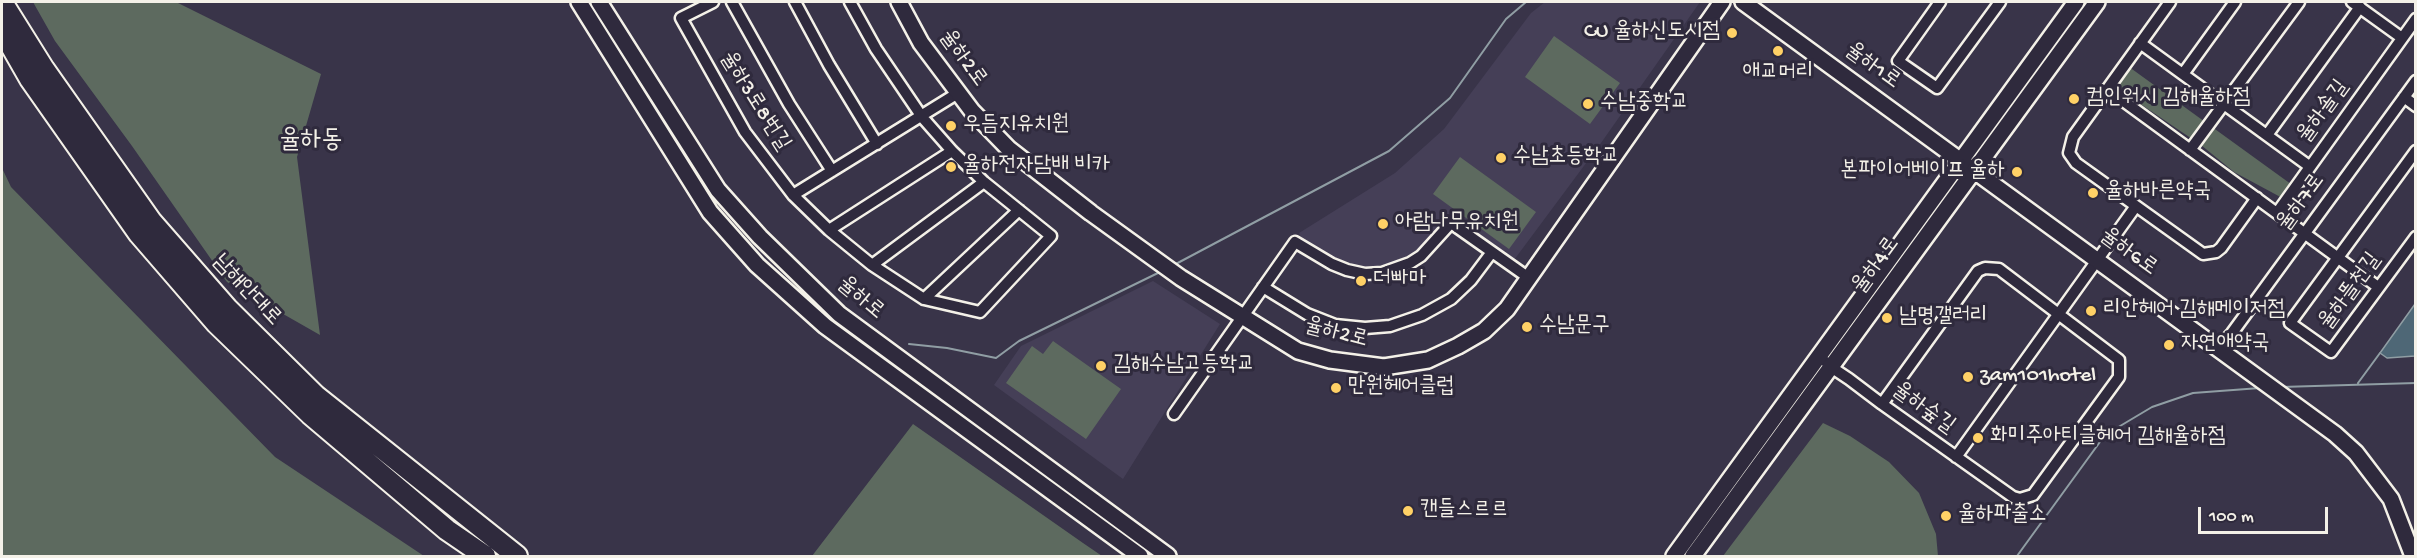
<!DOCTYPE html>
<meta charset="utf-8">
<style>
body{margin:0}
#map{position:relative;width:2417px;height:558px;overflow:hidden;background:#393449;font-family:"Gochi Hand",sans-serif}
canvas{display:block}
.frame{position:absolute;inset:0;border:3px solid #f4f1e8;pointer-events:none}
.scale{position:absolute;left:2198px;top:507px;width:130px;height:27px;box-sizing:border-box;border:3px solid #f4f1e8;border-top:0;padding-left:8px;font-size:18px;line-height:21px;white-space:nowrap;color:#f4f1e8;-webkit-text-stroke:4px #2f2a3d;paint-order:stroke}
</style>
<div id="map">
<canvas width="2417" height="558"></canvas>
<div class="frame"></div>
<div class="scale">100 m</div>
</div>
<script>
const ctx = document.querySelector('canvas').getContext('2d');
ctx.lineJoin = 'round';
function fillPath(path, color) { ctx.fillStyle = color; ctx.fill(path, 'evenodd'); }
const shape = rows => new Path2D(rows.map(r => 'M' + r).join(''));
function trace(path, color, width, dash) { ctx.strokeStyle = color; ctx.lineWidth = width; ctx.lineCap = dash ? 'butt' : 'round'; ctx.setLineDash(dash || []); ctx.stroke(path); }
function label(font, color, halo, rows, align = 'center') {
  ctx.font = font + ' "Gochi Hand","Poor Story",sans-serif'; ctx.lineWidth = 6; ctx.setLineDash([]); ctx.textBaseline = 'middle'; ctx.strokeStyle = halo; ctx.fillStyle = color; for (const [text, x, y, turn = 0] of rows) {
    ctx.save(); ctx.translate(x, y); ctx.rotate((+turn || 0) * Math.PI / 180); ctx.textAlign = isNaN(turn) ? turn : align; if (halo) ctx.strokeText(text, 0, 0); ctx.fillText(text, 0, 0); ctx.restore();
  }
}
const built = shape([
 [1545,2,1700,2,1601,143,1514,260,1452,214,1428,244,1398,264,1376,267,1361,267,1323,253,1302,239,1299,233,1395,173,1444,129,1531,13],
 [1153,281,1220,324,1123,479,994,385,1021,346]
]);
const green = shape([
 [33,2,176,2,321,74,297,157,320,335,227,282,132,146,55,41],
 [1554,36,1620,83,1590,124,1525,77],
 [2125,64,2295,187,2286,200,2234,172,2201,145,2111,84],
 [1460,157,1536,212,1509,249,1433,194],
 [2,168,11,187,275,457,424,556,2,556],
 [1053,341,1121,389,1086,439,1006,383,1032,346,1043,354],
 [1823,423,1850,436,1889,462,1919,493,1936,534,1938,556,1723,556],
 [913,424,1083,543,1102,556,812,556]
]);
const water = shape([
 [2415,304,2415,356,2387,358,2380,353,2415,304]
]);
const stream = shape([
 [1172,266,1389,151,1450,98,1506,19,1526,2],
 [909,344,947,348,996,358,1019,341,1162,271],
 [2358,383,2380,353],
 [2281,387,2416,383],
 [2017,556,2105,435,2152,407,2193,393,2260,388]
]);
const street = shape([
 [713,2,681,18,745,132,793,195,829,230,872,265,924,299,980,312,1051,236,984,182,952,151,922,117,876,49,850,2],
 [732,2,789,104,832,171],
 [795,2,829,65,877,144],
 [1940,2,1898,61,1937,88,2000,2],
 [2170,2,2073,137,2069,153,2076,163,2203,254,2216,252,2221,248,2257,198],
 [2352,2,2402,38],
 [2140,43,2309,166],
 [2183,74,2235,2],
 [2107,89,2378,287],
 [2404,97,2416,106],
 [2267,135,2360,7],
 [2190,150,2299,2],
 [2416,151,2290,323,2331,352,2416,237],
 [793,195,958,93],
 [2277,213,2416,19],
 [829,230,952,151],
 [872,265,984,182],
 [1263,287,1307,314,1335,325,1365,328,1390,326,1422,315,1451,299,1471,280,1492,252],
 [924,299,1019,210],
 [2219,347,2232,333,2416,81],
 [1826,362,1831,367,1849,379,1882,404,2013,497,2020,499,2033,495,2119,377,2119,360,1999,269,1985,268,1978,271,1882,404],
 [1174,414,1295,242,1332,264,1347,270,1365,274,1382,273,1410,263,1421,256,1451,223,1529,278],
 [1956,457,2136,206]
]);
const secondary = shape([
 [579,2,710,212,757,265,825,326,1140,556],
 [599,2,718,190,760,237,839,314,1168,556],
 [899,2,921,43,972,111,1009,149,1091,213,1181,278,1298,351,1330,360,1384,367,1428,360,1458,346,1484,331,1507,309,1722,2],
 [1743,2,2335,434,2356,453,2391,499,2413,556],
 [1674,556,2076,2],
 [1693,556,2097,2]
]);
const highway = shape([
 [2,2,44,69,151,221,227,308,316,396,517,556],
 [2,30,30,79,139,234,216,323,310,414,447,530,485,556]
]);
const markers = [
 [1732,33,6,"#ffd166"],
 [1778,51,6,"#ffd166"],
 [2074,99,6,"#ffd166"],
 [1588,104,6,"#ffd166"],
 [951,126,6,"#ffd166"],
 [1501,158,6,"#ffd166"],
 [951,167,6,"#ffd166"],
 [2017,172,6,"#ffd166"],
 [2093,193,6,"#ffd166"],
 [1383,224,6,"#ffd166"],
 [1361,281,6,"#ffd166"],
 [2091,311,6,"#ffd166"],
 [1887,318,6,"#ffd166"],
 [1527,327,6,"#ffd166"],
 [2169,345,6,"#ffd166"],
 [1101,366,6,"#ffd166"],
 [1968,377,6,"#ffd166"],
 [1336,388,6,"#ffd166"],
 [1978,438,6,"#ffd166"],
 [1408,511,6,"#ffd166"],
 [1946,516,6,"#ffd166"]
];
const poiNames = [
 ["CU 율하신도시점",1720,33,"right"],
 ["애교머리",1778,74,"center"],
 ["컴인워시 김해율하점",2086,99],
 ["수남중학교",1600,104],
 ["우듬지유치원",963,126],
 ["수남초등학교",1513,158],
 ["율하전자담배 비카",963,167],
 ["본파이어베이프 율하",2005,172,"right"],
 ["율하바른약국",2105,193],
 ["아람나무유치원",1395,224],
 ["더빠마",1373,281],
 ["리안헤어 김해메이저점",2103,311],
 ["남명갤러리",1899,318],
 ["수남문구",1539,327],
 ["자연애약국",2181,345],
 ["김해수남고등학교",1113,366],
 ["zam101hotel",1980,377],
 ["만원헤어클럽",1348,388],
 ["화미주아티클헤어 김해율하점",1990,438],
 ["캔들스르르",1420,511],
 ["율하파출소",1958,516]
];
const streetNames = [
 ["율하2로",962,59,54],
 ["율하1로",1872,67,36],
 ["율하3로8번길",754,102,58],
 ["율하솔길",2324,112,-54],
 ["율하7로",2302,203,-54],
 ["율하6로",2128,253,36],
 ["율하4로",1877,266,-54],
 ["남해안대로",246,291,47],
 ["율하뜰천길",2351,292,-54],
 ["율하로",860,299,40],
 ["율하2로",1336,334,14],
 ["율하숲길",1923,409,36]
];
const quarterNames = [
 ["율하동",311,142]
];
fillPath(built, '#453f57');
fillPath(green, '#5d6a5f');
fillPath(water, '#4e6776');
trace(water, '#909ea4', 1.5);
trace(stream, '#909ea4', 2);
trace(street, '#f4f1e8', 15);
trace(secondary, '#f4f1e8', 20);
trace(highway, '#f4f1e8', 24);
trace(street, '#2f2a3d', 10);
trace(secondary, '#2f2a3d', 15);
trace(highway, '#2f2a3d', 20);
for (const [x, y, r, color] of markers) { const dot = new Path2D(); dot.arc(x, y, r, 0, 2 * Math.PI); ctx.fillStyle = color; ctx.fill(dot); trace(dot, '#2f2a3d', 2); }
label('22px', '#f4f1e8', '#2f2a3d', poiNames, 'left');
label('22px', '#f4f1e8', '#2f2a3d', streetNames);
label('26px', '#f4f1e8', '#2f2a3d', quarterNames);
</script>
